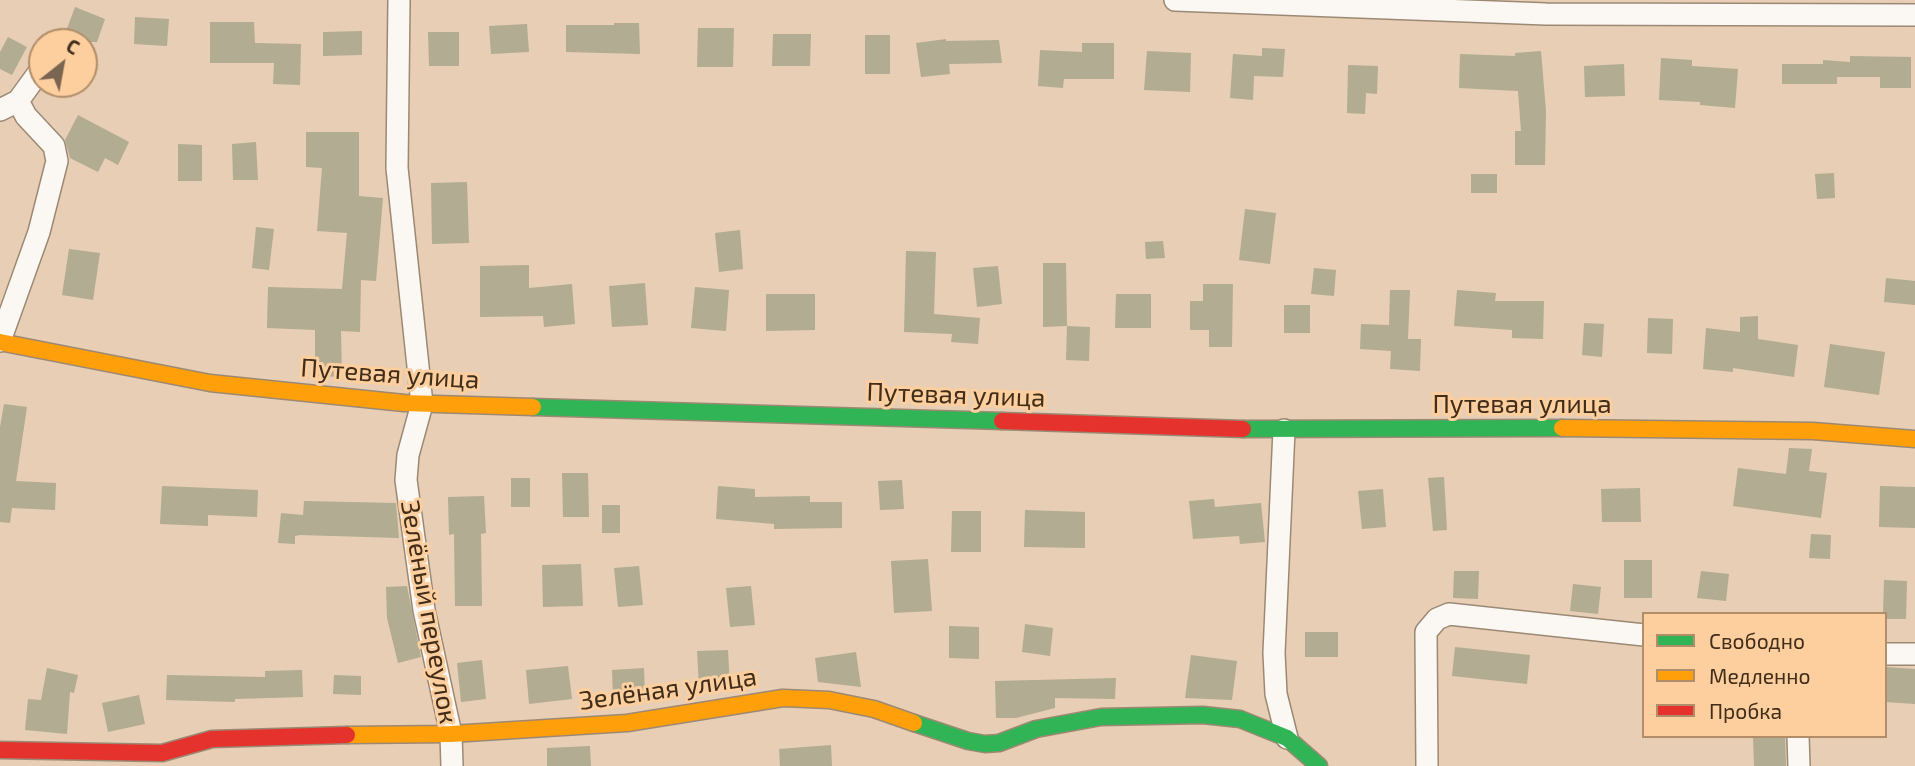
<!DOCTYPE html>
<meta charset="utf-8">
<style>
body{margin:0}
#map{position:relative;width:1915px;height:766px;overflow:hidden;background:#e7ceb4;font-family:"Exo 2",sans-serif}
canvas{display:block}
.legend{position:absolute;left:1642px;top:612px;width:245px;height:126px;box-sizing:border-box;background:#fdce9e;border:2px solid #b18e69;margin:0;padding:9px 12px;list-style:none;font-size:21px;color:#402d1a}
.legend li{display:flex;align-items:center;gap:14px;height:35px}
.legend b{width:35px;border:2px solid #b18e69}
.north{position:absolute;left:28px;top:28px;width:70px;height:70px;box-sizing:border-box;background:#fdce9e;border:2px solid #b18e69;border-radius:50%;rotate:31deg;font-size:19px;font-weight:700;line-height:28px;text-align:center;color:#402d1a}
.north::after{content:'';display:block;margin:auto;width:24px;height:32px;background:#7a6550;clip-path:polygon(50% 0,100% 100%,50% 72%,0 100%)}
</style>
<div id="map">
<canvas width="1915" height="766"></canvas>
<ul class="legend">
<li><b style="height:9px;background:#30b455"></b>Свободно</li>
<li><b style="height:9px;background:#ff9f0a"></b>Медленно</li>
<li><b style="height:9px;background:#e5322d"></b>Пробка</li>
</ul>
<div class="north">С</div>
</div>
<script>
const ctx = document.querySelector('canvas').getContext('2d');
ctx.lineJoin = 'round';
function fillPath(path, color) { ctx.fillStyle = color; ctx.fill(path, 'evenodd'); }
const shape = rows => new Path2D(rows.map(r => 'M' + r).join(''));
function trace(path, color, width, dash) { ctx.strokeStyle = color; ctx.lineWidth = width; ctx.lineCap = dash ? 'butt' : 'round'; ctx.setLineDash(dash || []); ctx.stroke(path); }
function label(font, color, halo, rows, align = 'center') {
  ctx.font = font + ' "Exo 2",sans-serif'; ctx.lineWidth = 6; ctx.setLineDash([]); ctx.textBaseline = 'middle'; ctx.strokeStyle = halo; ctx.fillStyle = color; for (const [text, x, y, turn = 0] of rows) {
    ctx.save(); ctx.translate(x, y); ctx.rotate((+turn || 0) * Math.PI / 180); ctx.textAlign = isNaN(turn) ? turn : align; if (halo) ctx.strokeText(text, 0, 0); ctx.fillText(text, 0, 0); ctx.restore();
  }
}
const building = shape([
 [75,7,105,19,97,42,62,42],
 [135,17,169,19,167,46,134,44],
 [210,22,254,22,255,43,301,44,300,85,273,84,274,63,210,63],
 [614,23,639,23,640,54,566,52,566,25,614,25],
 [527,24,529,52,491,54,489,26],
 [698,28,734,28,733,67,697,67],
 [362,31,362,55,323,56,323,32],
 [428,32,459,32,459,66,429,66],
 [773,34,811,34,810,66,772,66],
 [865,35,890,35,890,74,865,74],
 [8,37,27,47,12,75,0,69,0,52],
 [946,39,946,41,999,40,1002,63,949,64,950,74,921,77,916,43],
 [1082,43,1114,43,1114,79,1064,79,1063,88,1038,86,1040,50,1082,52],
 [1262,48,1285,49,1283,77,1254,76,1253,100,1230,98,1233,54,1262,56],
 [1147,51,1191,53,1190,92,1144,90],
 [1541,51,1546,111,1545,165,1515,165,1515,131,1521,131,1518,91,1459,88,1460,54,1515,56,1515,53],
 [1850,56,1911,57,1911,88,1880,88,1880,77,1837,77,1837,84,1782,84,1782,64,1823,64,1823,60,1850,62],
 [1661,58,1692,60,1692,66,1738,69,1735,108,1700,105,1700,102,1659,100],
 [1624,64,1625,96,1585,97,1584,66],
 [1348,65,1378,66,1377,94,1366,93,1365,114,1347,113],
 [78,115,129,142,118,165,105,158,98,172,70,158,65,140],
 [306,132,359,132,359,196,383,198,376,281,361,280,360,332,341,331,342,377,315,376,315,330,267,328,268,287,342,289,347,233,317,231,322,168,306,167],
 [256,142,258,180,233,180,232,144],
 [178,144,202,145,202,181,178,181],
 [1834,173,1835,198,1817,199,1815,174],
 [1471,174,1497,174,1497,193,1471,193],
 [467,182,469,243,432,244,431,183],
 [1245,209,1276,213,1270,264,1239,260],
 [256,227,274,229,269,270,252,268],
 [740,230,743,269,719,272,715,233],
 [1163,241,1165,258,1146,259,1145,242],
 [69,249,100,253,93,300,62,295],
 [906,251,936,252,934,314,980,318,978,344,951,342,952,334,904,332],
 [1043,263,1066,263,1067,326,1043,327],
 [529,265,529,288,572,284,575,324,544,327,543,316,480,317,480,266],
 [998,266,1002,304,977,307,973,268],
 [1314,268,1336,270,1334,296,1311,294],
 [1886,278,1915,281,1915,305,1884,302],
 [645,283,648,325,612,327,609,286],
 [1203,284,1233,284,1232,347,1209,347,1209,330,1190,330,1190,301,1203,301],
 [695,287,729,290,726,331,691,328],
 [1390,290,1410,290,1408,339,1421,339,1420,371,1390,369,1391,351,1360,349,1361,324,1389,325],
 [1457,290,1496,293,1495,301,1544,301,1543,339,1512,338,1512,330,1454,326],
 [766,294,815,294,815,330,766,331],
 [1116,294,1151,294,1151,328,1115,328],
 [1284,305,1310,305,1310,333,1284,333],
 [1758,316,1758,339,1798,345,1794,377,1733,368,1733,372,1703,369,1706,328,1740,332,1740,317],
 [1648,318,1673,319,1672,354,1647,353],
 [1584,323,1604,324,1602,357,1582,355],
 [1067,326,1090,327,1089,361,1066,360],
 [1830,344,1885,352,1879,395,1824,387],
 [4,404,27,407,16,481,56,483,55,510,12,508,10,523,0,522,0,427],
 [1789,448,1812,449,1809,471,1827,473,1821,518,1733,506,1738,468,1786,474],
 [562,473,588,473,589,517,563,517],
 [1444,477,1447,530,1433,531,1428,478],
 [511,478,530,478,530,507,511,507],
 [902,480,904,509,880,510,878,481],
 [162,486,258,490,257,517,208,515,208,526,160,524],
 [718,486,755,489,755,497,810,496,810,502,842,502,842,528,774,529,774,524,716,519],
 [1880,486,1915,487,1915,528,1879,527],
 [1640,488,1641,522,1602,522,1601,489],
 [1383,489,1386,527,1362,529,1358,491],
 [484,496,486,533,481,534,482,606,455,606,454,534,449,535,448,497],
 [1214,499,1215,507,1261,503,1265,542,1240,544,1239,536,1193,539,1189,501],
 [304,501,396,503,399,538,300,535,295,536,295,544,278,543,281,513,303,515],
 [602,505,620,505,620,533,602,533],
 [1025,510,1085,512,1085,548,1024,547],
 [952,511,981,511,981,552,951,552],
 [1811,534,1831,535,1830,559,1809,558],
 [928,559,932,611,894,613,891,561],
 [1624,560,1652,560,1652,598,1624,598],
 [581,564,583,606,543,607,542,565],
 [639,566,643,605,618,607,614,568],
 [1454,571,1479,571,1478,599,1453,598],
 [1701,571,1729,574,1726,601,1697,598],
 [1884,580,1907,581,1906,619,1885,619,1885,614,1883,614],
 [1573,584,1601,587,1598,614,1570,611],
 [407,586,421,657,398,663,387,618,386,587],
 [751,586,755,625,730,627,726,588],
 [1025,624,1053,628,1050,656,1022,652],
 [949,626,979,627,979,659,949,658],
 [1305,632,1338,632,1338,657,1305,657],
 [1455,647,1530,655,1527,684,1452,676],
 [728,650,730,686,699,688,697,651],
 [856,652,861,687,818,682,815,658],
 [1191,655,1237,661,1232,700,1185,698],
 [482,660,486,699,461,702,457,663],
 [568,666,572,699,529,704,526,670],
 [1885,667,1915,669,1915,704,1885,702],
 [47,668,78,675,74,693,70,692,67,734,25,730,28,699,41,700],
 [644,668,645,700,613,701,612,670],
 [302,670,303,697,235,699,235,702,166,700,167,675,265,677,265,671],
 [334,675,361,676,361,695,333,694],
 [1116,678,1115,699,1055,698,1055,708,1016,718,996,718,995,681],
 [139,695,145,724,108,732,102,703],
 [1753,736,1785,736,1786,766,1754,766],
 [831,745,832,766,780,766,779,749],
 [590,746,591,766,547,766,547,748]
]);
const street = shape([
 [399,0,397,168,422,404,408,455,406,480,424,610,451,734,452,766],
 [1175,0,1546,14,1915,15],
 [0,110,18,101,42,68],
 [0,341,39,232,57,161,54,146,26,116,18,101],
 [1284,430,1274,653,1276,694,1287,738],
 [1885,654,1915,654],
 [1798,736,1799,766],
 [1427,766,1426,632,1437,619,1449,614,1644,635]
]);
const fast = shape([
 [533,407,1002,421],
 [1243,429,1562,428],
 [914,723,968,741,985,744,999,743,1036,729,1101,717,1203,715,1240,719,1287,738,1319,766]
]);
const slow = shape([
 [0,342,210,383,404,403,533,407],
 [1562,428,1813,431,1915,439],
 [347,735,451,734,627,723,783,698,829,700,874,709,914,723]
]);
const jam = shape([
 [1002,421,1243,429],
 [0,750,162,753,212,739,347,735]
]);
const streetNames = [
 ["Путевая улица",390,374,4],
 ["Путевая улица",956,395,2],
 ["Путевая улица",1522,404],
 ["Зелёный переулок",429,612,80],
 ["Зелёная улица",668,689,-8]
];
fillPath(building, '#b1ac92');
trace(street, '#9c8974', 24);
trace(fast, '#9c8974', 19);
trace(slow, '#9c8974', 19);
trace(jam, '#9c8974', 19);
trace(street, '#fbf8f4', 21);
trace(fast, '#30b455', 16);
trace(slow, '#ff9f0a', 16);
trace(jam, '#e5322d', 16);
label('26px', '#402d1a', '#fdce9e', streetNames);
</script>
